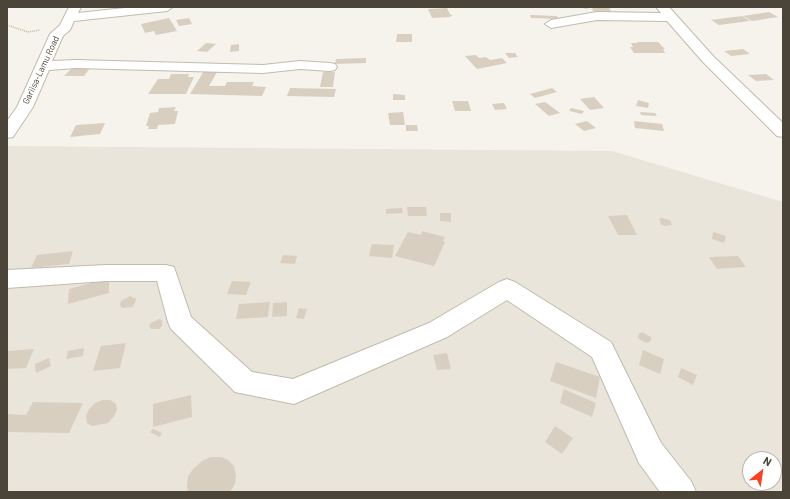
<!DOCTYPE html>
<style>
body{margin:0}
#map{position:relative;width:790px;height:499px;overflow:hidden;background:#f6f3ec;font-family:Barlow,sans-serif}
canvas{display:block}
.frame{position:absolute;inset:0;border:8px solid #4b4439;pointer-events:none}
.north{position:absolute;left:742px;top:451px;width:40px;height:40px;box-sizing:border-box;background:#fff;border:1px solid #b7b4b0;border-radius:50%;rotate:30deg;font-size:11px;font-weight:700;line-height:16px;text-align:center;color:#4b4439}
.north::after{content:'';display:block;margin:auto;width:14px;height:18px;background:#fc3f1d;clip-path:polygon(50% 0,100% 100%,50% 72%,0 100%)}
</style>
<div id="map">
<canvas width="790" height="499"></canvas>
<div class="frame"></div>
<div class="north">N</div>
</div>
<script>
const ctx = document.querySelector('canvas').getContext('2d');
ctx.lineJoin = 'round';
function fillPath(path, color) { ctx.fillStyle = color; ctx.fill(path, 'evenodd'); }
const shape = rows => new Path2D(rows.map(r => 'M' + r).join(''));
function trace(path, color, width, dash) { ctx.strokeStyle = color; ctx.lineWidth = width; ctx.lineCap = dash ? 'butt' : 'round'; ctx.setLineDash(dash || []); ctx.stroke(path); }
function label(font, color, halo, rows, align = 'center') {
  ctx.font = font + ' Barlow,sans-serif'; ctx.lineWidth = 3; ctx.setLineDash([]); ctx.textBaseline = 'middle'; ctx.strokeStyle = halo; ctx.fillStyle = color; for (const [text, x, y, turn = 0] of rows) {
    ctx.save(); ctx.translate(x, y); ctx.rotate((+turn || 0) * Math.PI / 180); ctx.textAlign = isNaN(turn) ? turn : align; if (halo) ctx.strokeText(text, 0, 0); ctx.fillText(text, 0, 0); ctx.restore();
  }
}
const residential = shape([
 [7,146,612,151,783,202,783,492,7,492],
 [750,459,774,459,774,483,750,483]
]);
const building = shape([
 [579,7,609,7,611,12,593,11,592,7,586,9],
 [447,8,450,14,453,16,450,16,451,17,432,18,428,9],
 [769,12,778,17,752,21,743,16],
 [530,15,557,16,558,19,531,18],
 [742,16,750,21,719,25,711,20],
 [169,18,177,31,156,35,154,31,145,33,141,24],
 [189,18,192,24,179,26,176,20],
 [397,34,412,34,412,42,396,42],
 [637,42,658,42,665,49,663,49,665,53,634,53,630,47,633,47,631,43,638,43],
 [206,43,216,44,207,52,197,51],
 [239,44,239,51,230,52,231,45],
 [743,49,750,54,731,56,724,51],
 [505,53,515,53,518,57,509,58],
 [476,55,479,58,486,57,490,60,502,58,507,63,477,69,465,56],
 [366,58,366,63,335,64,336,59],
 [90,68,84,76,64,76,71,69],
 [204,71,217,72,209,86,225,86,227,82,254,82,252,86,266,87,262,96,190,94],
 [323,72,335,72,333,87,320,87],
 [171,74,189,74,188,77,194,77,186,94,148,94,158,79,169,79],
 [766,74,774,80,756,81,748,75],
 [290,88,336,89,334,97,287,96],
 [552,88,557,92,535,98,530,94],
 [393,94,405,95,405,100,393,100],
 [594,97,604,108,590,110,580,99],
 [638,100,649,103,648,108,636,106],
 [452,101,468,101,471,111,455,111],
 [545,102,560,113,549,116,535,104],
 [504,103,507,109,495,110,492,104],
 [176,107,174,111,178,111,175,124,158,125,157,129,148,129,149,126,146,126,150,113,158,112,159,108],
 [571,108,584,111,582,114,569,111],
 [403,112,405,125,390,125,388,113],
 [640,112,655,113,657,116,641,115],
 [587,121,596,128,584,131,575,124],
 [634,121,662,124,664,131,635,128],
 [105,123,100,134,70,137,76,125],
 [406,125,417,125,418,131,406,131],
 [407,207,426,207,427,216,408,216],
 [402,208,403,213,386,214,386,209],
 [440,213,451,213,451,222,440,221],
 [627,215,637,235,618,235,608,216],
 [662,218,670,220,672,225,665,226,661,224,659,219],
 [422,231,445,237,443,241,445,242,434,266,395,256,408,232,421,235],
 [713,232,726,236,724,243,712,239],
 [372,244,394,245,392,258,369,256],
 [73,251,69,264,31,268,37,255],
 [283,255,297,256,295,264,280,263],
 [738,256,746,267,717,269,709,257],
 [109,278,109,293,68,304,69,289],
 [232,281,251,282,246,295,227,294],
 [130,296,136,299,135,303,132,307,122,308,120,305,121,301],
 [270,302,268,317,236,319,239,304],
 [287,302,287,316,272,317,273,303],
 [299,308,307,309,304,319,296,318],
 [159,319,162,320,162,326,159,329,151,329,149,326,151,323],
 [642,332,651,337,651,341,647,343,642,341,638,338,639,334],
 [126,343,120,368,93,371,101,346],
 [84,348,83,356,66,359,68,351],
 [34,349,26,368,7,369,7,351],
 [643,350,664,359,660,374,639,365],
 [447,353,451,369,437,370,433,355],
 [49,358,51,366,36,373,35,364],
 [556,362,600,377,596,398,550,381],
 [681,368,697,375,693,385,678,377],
 [564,389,596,403,592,417,560,403],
 [191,395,192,417,153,427,153,404],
 [103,400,110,400,116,404,117,410,114,416,108,423,92,426,87,423,86,416,89,409,95,403],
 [33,402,83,403,69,433,7,432,7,414,26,415],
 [555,426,573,438,562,454,545,442],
 [153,429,162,433,160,437,150,432],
 [211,457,221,457,228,460,234,466,236,475,235,484,230,492,188,492,187,486,188,476,194,468,202,461]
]);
const path = shape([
 [7,25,28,32,40,30]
]);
const minor = shape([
 [69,7,81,7,78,13,134,7,173,7,167,11,74,21,70,30,63,36,52,61,76,60,263,65,300,61,330,63,335,64,337,67,335,70,330,71,300,69,263,73,76,68,49,70,33,107,13,137,7,138,7,121,17,107,50,34,60,25,69,7],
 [656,7,669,7,713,56,783,123,783,137,777,136,703,62,667,21,597,20,551,28,545,24,551,20,597,12,661,13,656,7],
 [106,265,166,265,174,267,191,317,252,372,293,379,429,323,499,282,507,279,515,282,611,342,661,443,691,481,696,492,660,492,639,463,592,357,507,300,447,337,294,404,235,392,171,329,168,322,157,281,106,281,7,288,7,270,106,265]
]);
const farStreetnames = [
 ["Gariisa-Lamu Road",41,70,-65]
];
fillPath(residential, '#eae5da');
fillPath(building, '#d8cfc1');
trace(minor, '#c2bbae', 2);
trace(path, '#c4b79f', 1.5, [1, 1]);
fillPath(minor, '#fff');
label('9px', '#4b4439', '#fff', farStreetnames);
</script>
